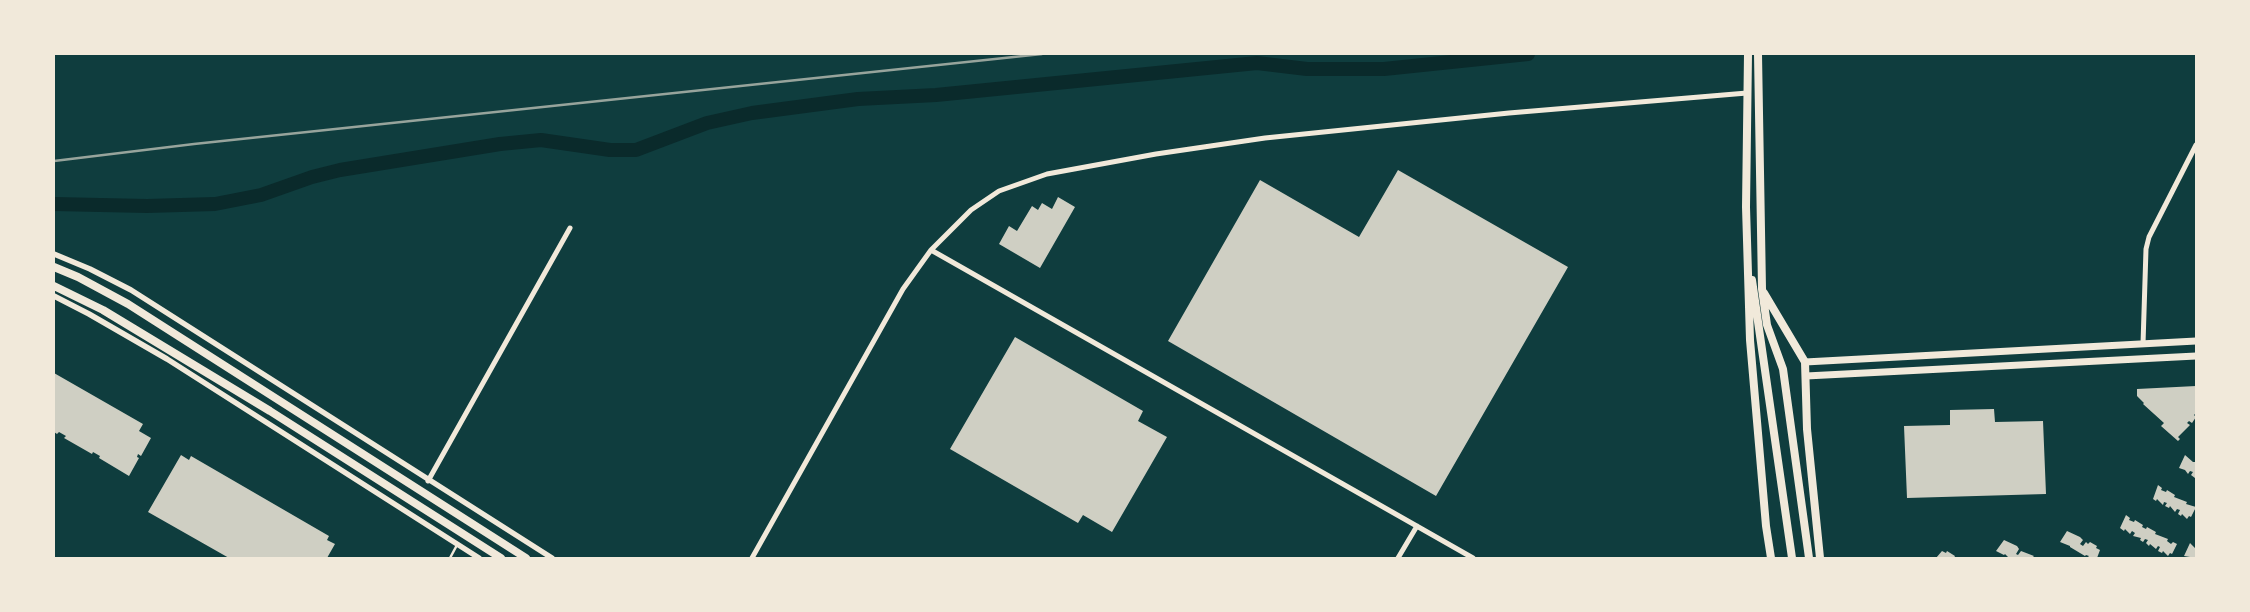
<!DOCTYPE html>
<style>
body{margin:0}
#map{position:relative;width:2250px;height:612px;overflow:hidden;background:#0f3d3e;font-family:"Asap Condensed",sans-serif}
canvas{display:block}
.frame{position:absolute;inset:0;border:55px solid #f1e9da;pointer-events:none}
</style>
<div id="map">
<canvas width="2250" height="612"></canvas>
<div class="frame"></div>
</div>
<script>
const ctx = document.querySelector('canvas').getContext('2d');
ctx.lineJoin = 'round';
const shape = rows => new Path2D(rows.map(r => 'M' + r).join(''));
function trace(path, color, width, dash) { ctx.strokeStyle = color; ctx.lineWidth = width; ctx.lineCap = dash ? 'butt' : 'round'; ctx.setLineDash(dash || []); ctx.stroke(path); }
function fillPath(path, color) { ctx.fillStyle = color; ctx.fill(path, 'evenodd'); }
const river = shape([
 [54,204,147,206,215,204,261,195,312,177,340,170,500,144,541,140,610,150,636,150,707,123,752,113,858,99,936,95,1257,63,1307,69,1384,69,1528,54]
]);
const building = shape([
 [1398,170,1568,267,1436,496,1168,341,1260,180,1359,237],
 [1058,197,1075,207,1040,268,999,244,1009,226,1017,231,1032,206,1038,210,1042,203,1052,209],
 [1015,337,1143,411,1138,421,1167,437,1112,532,1083,515,1078,523,950,449],
 [54,373,143,424,139,431,151,438,141,456,138,454,137,457,139,458,129,476,99,458,100,456,93,452,92,454,64,438,66,436,59,432,57,434,54,432],
 [2196,386,2196,413,2194,415,2196,417,2192,423,2189,421,2187,423,2190,425,2178,437,2180,439,2178,441,2161,426,2164,423,2143,404,2144,403,2137,396,2137,389],
 [1994,409,1995,422,2043,421,2046,494,1907,498,1904,426,1950,425,1950,410],
 [181,455,189,460,191,456,329,536,327,540,335,544,327,558,229,558,148,512],
 [2185,455,2193,462,2196,462,2195,478,2191,475,2193,472,2190,471,2188,474,2185,470,2179,468],
 [2158,485,2162,488,2161,490,2166,492,2167,490,2175,495,2174,497,2187,502,2186,504,2196,507,2191,517,2189,516,2187,519,2182,514,2181,516,2178,514,2180,510,2177,509,2175,512,2170,506,2169,508,2165,506,2167,503,2164,502,2163,505,2157,499,2156,501,2153,499],
 [2126,515,2130,518,2129,520,2134,522,2135,520,2143,525,2142,527,2146,529,2147,527,2156,532,2155,534,2168,539,2167,541,2171,544,2173,542,2177,544,2172,554,2170,553,2168,556,2163,551,2162,553,2158,551,2160,547,2158,546,2156,549,2150,544,2149,546,2146,543,2148,540,2145,539,2143,542,2140,540,2141,538,2133,536,2135,533,2132,531,2130,534,2125,529,2124,531,2120,528],
 [2067,531,2080,537,2083,540,2080,544,2083,546,2086,542,2088,544,2090,542,2097,546,2096,548,2100,550,2097,558,2087,558,2089,556,2086,555,2085,556,2070,547,2070,546,2060,542],
 [2004,540,2017,546,2019,549,2016,554,2018,555,2021,551,2034,556,2032,558,2009,558,2005,554,2004,555,1996,551],
 [2190,543,2196,549,2196,558,2184,556],
 [1942,551,1946,553,1947,551,1955,556,1954,558,1936,558]
]);
const service = shape([
 [450,558,457,545]
]);
const minor = shape([
 [931,250,1473,558],
 [2143,344,2146,249,2149,237,2196,145],
 [428,481,570,228],
 [752,558,903,289,931,250,971,210,999,191,1047,174,1156,154,1265,138,1509,113,1747,93],
 [1398,558,1417,526]
]);
const tertiary = shape([
 [54,254,90,269,131,290,552,558],
 [54,296,89,314,167,359,479,558]
]);
const secondary = shape([
 [1805,362,2196,341],
 [1806,376,2196,356]
]);
const primary = shape([
 [1748,54,1746,207,1750,340,1766,526,1771,558],
 [1758,54,1762,289,1767,325,1783,369,1809,558],
 [54,267,78,277,128,304,526,558],
 [1752,280,1792,558],
 [54,286,103,310,270,411,501,558],
 [1764,293,1805,362,1807,429,1820,558]
]);
const rail = shape([
 [54,161,194,144,1042,54]
]);
trace(river, '#0a2a2b', 14);
fillPath(building, '#cfcfc3');
trace(service, '#f1e9da', 2.5);
trace(minor, '#f1e9da', 5);
trace(tertiary, '#f1e9da', 5.5);
trace(secondary, '#f1e9da', 7);
trace(primary, '#f1e9da', 8);
trace(rail, '#97a49c', 2.5);
</script>
